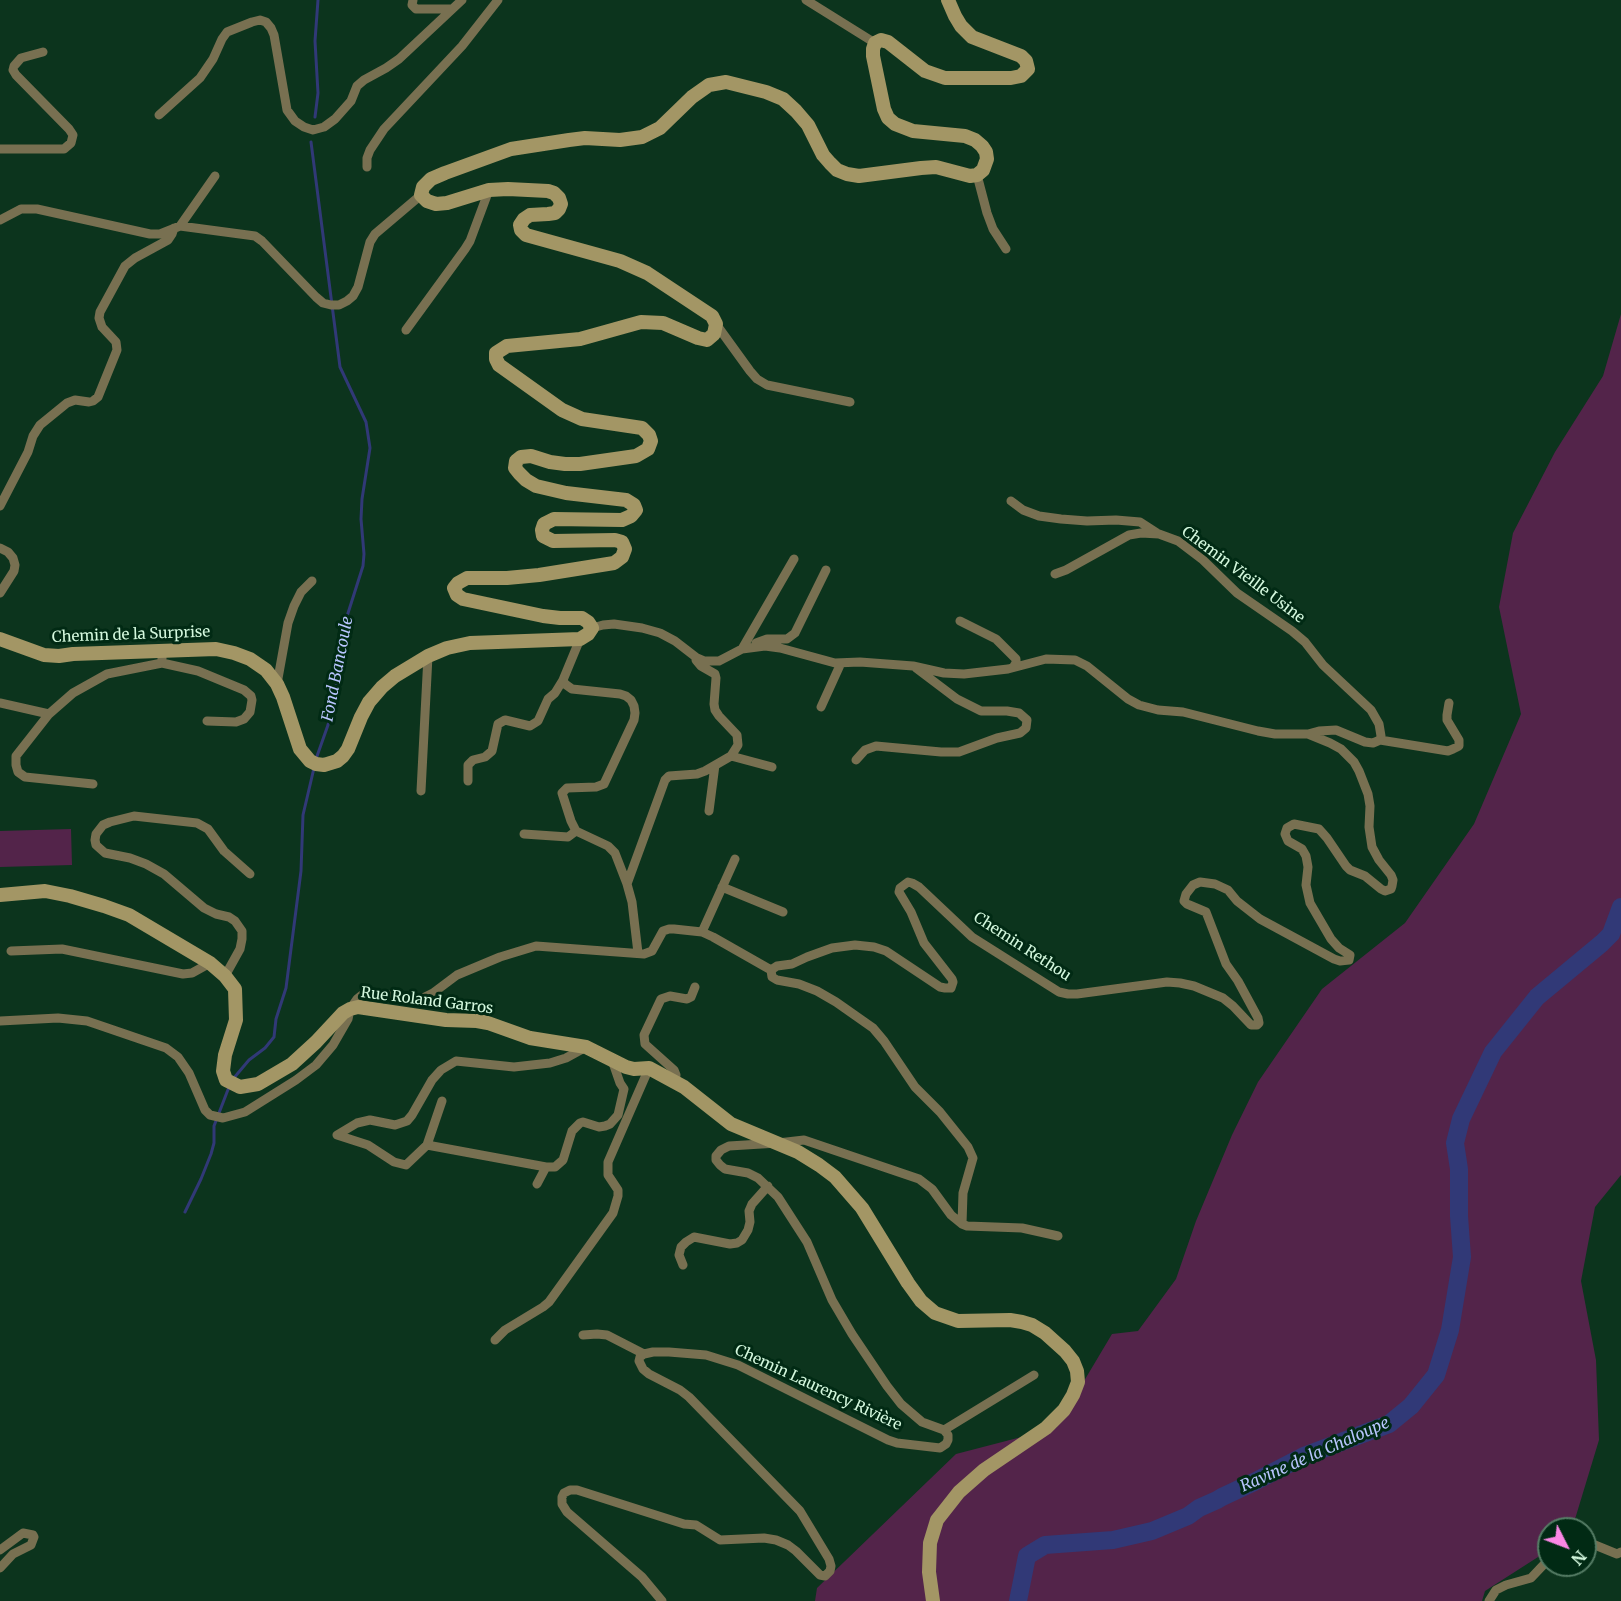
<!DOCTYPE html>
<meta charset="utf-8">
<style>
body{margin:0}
#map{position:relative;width:1621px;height:1601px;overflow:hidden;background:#0c341d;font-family:Merriweather,serif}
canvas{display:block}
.north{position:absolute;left:1537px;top:1517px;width:60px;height:60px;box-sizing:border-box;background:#012a14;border:2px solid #557c65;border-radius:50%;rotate:132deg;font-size:16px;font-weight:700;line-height:24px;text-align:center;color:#d4f8de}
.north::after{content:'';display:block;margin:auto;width:21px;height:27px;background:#fb87e5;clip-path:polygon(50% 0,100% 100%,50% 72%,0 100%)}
</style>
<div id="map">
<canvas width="1621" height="1601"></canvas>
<div class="north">N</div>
</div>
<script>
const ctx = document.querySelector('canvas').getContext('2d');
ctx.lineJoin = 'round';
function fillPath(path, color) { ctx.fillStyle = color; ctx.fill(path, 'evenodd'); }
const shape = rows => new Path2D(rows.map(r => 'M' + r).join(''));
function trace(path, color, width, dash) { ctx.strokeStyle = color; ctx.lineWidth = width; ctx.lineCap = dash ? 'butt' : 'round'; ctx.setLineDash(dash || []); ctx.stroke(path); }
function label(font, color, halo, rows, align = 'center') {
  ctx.font = font + ' Merriweather,serif'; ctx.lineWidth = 6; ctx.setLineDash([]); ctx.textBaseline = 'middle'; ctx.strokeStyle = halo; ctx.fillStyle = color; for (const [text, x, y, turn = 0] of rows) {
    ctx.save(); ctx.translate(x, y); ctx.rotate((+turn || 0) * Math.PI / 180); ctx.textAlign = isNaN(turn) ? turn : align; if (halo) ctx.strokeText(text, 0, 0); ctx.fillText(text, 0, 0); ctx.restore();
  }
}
const green = shape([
 [1621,314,1621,1175,1595,1207,1581,1281,1596,1360,1599,1440,1572,1529,1549,1529,1549,1550,1485,1591,1482,1601,815,1601,817,1588,956,1454,1056,1428,1112,1334,1138,1331,1176,1279,1196,1221,1232,1135,1258,1082,1322,989,1405,923,1474,824,1521,714,1499,607,1513,533,1555,452,1603,376],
 [71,829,72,865,0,867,0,831]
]);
const stream = shape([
 [315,117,318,93,315,41,318,0],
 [311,142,340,367,366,422,370,448,362,499,361,519,364,554,363,566,342,632,337,654,336,693,328,725,316,759],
 [233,1079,249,1060,265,1048,274,1037,276,1019,286,988,301,871,303,815,314,768],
 [185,1212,201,1179,211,1154,214,1143,214,1126,229,1087]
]);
const river = shape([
 [1018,1601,1027,1556,1045,1545,1113,1540,1152,1531,1188,1516,1199,1508,1217,1500,1222,1497,1254,1482,1304,1456,1389,1424,1411,1406,1436,1375,1450,1330,1462,1257,1459,1216,1459,1169,1455,1143,1461,1119,1493,1052,1537,997,1602,943,1611,934,1621,907]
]);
const street = shape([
 [413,0,412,5,416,9,452,9],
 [806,0,875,43],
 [159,115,200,78,213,59,222,39,227,32,252,22,260,20,266,22,271,28,274,35,287,110,295,121,304,127,313,130,324,127,335,119,351,101,357,86,364,80,386,68,399,59,462,0],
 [0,149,64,149,71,143,73,135,69,129,16,75,13,70,14,66,21,58,43,52],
 [367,167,367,158,370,150,384,129,462,46,498,0],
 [977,175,987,213,993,229,1006,249],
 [0,220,21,209,37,209,150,234,160,234,180,226,255,236,262,241,316,297,323,303,331,305,339,305,347,301,353,296,358,287,370,242,375,234,421,195],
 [180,226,215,176],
 [716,324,750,371,757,379,767,385,850,402],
 [406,330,465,249,470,241,489,190],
 [1011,501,1023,510,1039,516,1061,519,1087,521,1116,520,1140,522,1157,533],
 [0,506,28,452,33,436,40,425,67,403,75,400,89,402,93,401,98,397,117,350,116,342,102,327,99,318,100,312,125,266,135,258,168,240,172,234,174,228],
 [0,548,8,552,13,558,15,565,14,571,0,593],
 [960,621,996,639,1016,659,1016,663,1014,666],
 [592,628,603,625,614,624,642,628,660,633,675,641,697,658,704,661,719,661,742,649,765,646,780,648,835,663,860,662,913,666,944,673,964,674,1008,669,1046,659,1075,660,1087,666,1128,699,1139,705,1158,710,1183,712,1258,731,1275,734,1308,734,1319,731,1336,730,1365,742,1373,743,1380,740,1381,736,1379,724,1371,710,1323,665,1305,642,1292,631,1237,593,1203,560,1178,541,1159,534,1141,533,1129,535,1066,570,1055,574],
 [580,639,563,680,565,684,572,689,620,694,626,696,631,700,634,706,635,713,634,720,604,784,596,787,567,788,562,793,571,821,576,831,608,846,615,853,627,884,632,902,638,953],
 [756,643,767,639,787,639,795,633,826,570],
 [742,649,794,559],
 [162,663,198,671,244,690,251,696,252,700,250,712,244,719,236,722,207,721],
 [277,684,288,623,294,606,301,592,312,581],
 [0,703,49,714],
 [821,707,841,663],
 [1380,740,1448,751,1453,749,1459,746,1459,740,1447,720,1447,715,1449,703],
 [731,756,772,767],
 [856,760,865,750,876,746,941,752,959,752,997,738,1020,733,1026,728,1027,720,1019,713,1007,711,981,711,957,699,916,668],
 [468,781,468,765,473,760,485,757,492,751,498,724,505,720,530,726,538,721,548,699,555,693,563,680],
 [93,784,25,777,18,772,16,765,16,756,49,714,73,693,107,674,162,663,162,652],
 [421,791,428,656],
 [709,811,715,765],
 [524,834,568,837,576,831],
 [627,884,665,780,669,776,697,774,705,771,731,756,738,745,737,735,719,716,715,710,714,704,716,678,715,674,701,666,696,660],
 [722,887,783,912],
 [702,932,735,859],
 [11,951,62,949,183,974,192,973,210,963],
 [225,976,240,949,242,939,242,931,235,921,229,917,216,914,204,908,164,874,146,864,130,858,105,853,96,845,95,840,96,834,103,825,110,822,134,816,197,823,208,829,224,851,250,874],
 [0,1021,58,1018,87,1021,166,1048,178,1057,189,1073,205,1110,210,1115,223,1118,245,1112,296,1080,316,1065,333,1045,348,1019,350,1009,357,999,362,995,378,993,414,1000,421,999,433,993,457,975,500,957,536,946,644,954,652,951,663,931,669,929,674,929,702,932,713,937,771,970],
 [675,1082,676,1075,674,1070,645,1044,644,1035,661,999,670,996,687,999,691,997,695,987],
 [427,1145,442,1101],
 [546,1167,555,1167,563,1160,572,1131,580,1123,583,1122,599,1127,605,1126,610,1124,618,1115,624,1089,620,1083,612,1060],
 [537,1184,546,1167,427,1145,406,1165,394,1162,368,1145,337,1135,357,1123,370,1120,395,1125,407,1121,412,1115,432,1080,441,1070,456,1061,514,1067,550,1063,566,1058,586,1047],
 [962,1224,963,1193,973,1158,968,1147,940,1112,915,1087,884,1041,873,1028,836,1002,817,991,799,984,777,980,772,977,771,970,777,966,792,964,807,957,832,948,855,945,874,947,886,951,940,987,945,988,951,988,953,982,952,979,924,943,911,912,899,892,900,888,908,882,912,883,919,887,972,937,1059,992,1068,994,1077,994,1167,982,1180,983,1194,986,1223,998,1233,1006,1251,1025,1257,1025,1259,1023,1258,1018,1238,981,1226,964,1206,912,1187,904,1184,901,1186,894,1193,885,1200,882,1215,884,1228,890,1237,901,1260,919,1334,959,1340,961,1349,960,1350,955,1339,948,1331,939,1310,903,1306,885,1308,867,1306,856,1302,849,1288,841,1285,834,1287,828,1294,824,1319,829,1327,838,1346,866,1350,870,1365,876,1381,889,1385,891,1391,889,1392,886,1393,880,1391,875,1379,860,1372,847,1369,827,1370,806,1368,794,1359,771,1354,762,1341,749,1330,743,1308,734],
 [683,1265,679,1255,681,1247,686,1242,694,1237,730,1244,737,1243,742,1240,748,1230,750,1222,749,1211,752,1204,768,1186],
 [583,1335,597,1334,607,1335,644,1354],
 [495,1340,505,1330,543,1307,549,1302,613,1213,618,1196,618,1190,608,1175,608,1162,649,1068],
 [944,1430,1034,1375],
 [1585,1543,1590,1543,1617,1554,1621,1552],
 [0,1550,23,1533,33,1535,34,1537,31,1545,13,1554,0,1568],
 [662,1601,642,1577,567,1512,562,1504,562,1497,564,1493,570,1490,577,1490,684,1524,696,1525,720,1540,764,1538,776,1540,788,1545,796,1551,820,1575,825,1576,830,1571,831,1566,829,1559,800,1511,689,1397,680,1390,649,1374,643,1369,639,1361,640,1357,644,1354,653,1352,669,1352,706,1355,738,1365,888,1440,897,1443,940,1448,946,1444,948,1440,948,1435,944,1430,922,1422,901,1404,887,1386,852,1334,832,1300,807,1242,778,1197,758,1178,748,1173,725,1169,720,1165,716,1160,716,1156,721,1150,729,1146,778,1143,804,1140,919,1179,932,1189,951,1215,962,1224,967,1226,1022,1228,1058,1236],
 [1489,1601,1496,1590,1506,1585,1531,1578,1549,1559]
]);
const secondary = shape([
 [0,639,44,655,59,656,73,654,216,649,234,653,250,659,266,670,277,684,283,697,300,749,310,761,316,764,324,765,337,761,343,756,348,749,361,717,369,702,382,687,395,676,428,656,447,648,470,643,580,639,588,634,592,628,588,622,582,618,560,618,543,616,463,599,457,595,454,588,458,583,467,578,507,578,539,575,614,563,622,557,625,549,622,542,615,540,553,541,543,536,542,530,544,524,554,519,622,520,631,516,636,510,634,505,626,500,566,493,536,486,526,480,519,473,515,468,516,461,521,457,531,456,550,462,565,464,580,464,636,456,648,449,651,441,649,435,642,428,582,419,562,410,499,365,496,359,496,353,507,346,580,339,641,322,663,323,698,338,707,340,714,334,716,324,712,316,647,273,620,261,526,235,521,230,520,225,524,219,530,215,548,214,555,213,559,209,561,204,559,198,554,193,548,191,508,189,489,190,447,203,436,204,427,201,421,195,423,187,431,179,445,173,511,149,569,140,585,138,620,140,642,137,660,128,692,97,709,85,726,82,766,92,783,99,796,111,808,125,823,155,830,163,837,170,847,174,859,176,921,168,936,167,970,176,977,175,983,170,987,159,986,152,982,146,975,140,965,136,913,131,895,124,888,118,884,109,873,56,873,49,875,43,881,40,888,42,925,71,945,78,1011,78,1021,76,1028,69,1026,61,1021,56,972,37,961,26,955,16,948,0],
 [0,895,45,891,70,896,104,906,129,915,210,963,225,976,235,989,236,1020,225,1055,223,1071,226,1080,240,1087,258,1084,292,1064,316,1042,343,1013,350,1009,358,1007,446,1020,477,1021,488,1023,530,1038,586,1047,626,1067,634,1069,649,1068,684,1087,731,1124,798,1152,819,1165,835,1177,862,1208,908,1283,921,1301,935,1313,958,1321,1010,1320,1022,1322,1032,1325,1045,1333,1065,1351,1073,1361,1077,1371,1078,1382,1073,1395,1064,1410,1046,1428,984,1470,959,1492,937,1520,930,1543,929,1572,933,1601]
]);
const streetNames = [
 ["Chemin Vieille Usine",1243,575,37],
 ["Chemin de la Surprise",131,635,-2],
 ["Chemin Rethou",1022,947,33],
 ["Rue Roland Garros",427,1001,7],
 ["Chemin Laurency Rivière",818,1388,25]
];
const waterNames = [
 ["Fond Bancoule",338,669,-79],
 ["Ravine de la Chaloupe",1315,1455,-24]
];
fillPath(green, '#53244a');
trace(stream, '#313977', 3);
trace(river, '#313977', 18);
trace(street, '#787051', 9);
trace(secondary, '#a39665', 14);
label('15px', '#d4f8de', '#012a14', streetNames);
label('italic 16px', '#b8c5fe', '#012a14', waterNames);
</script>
